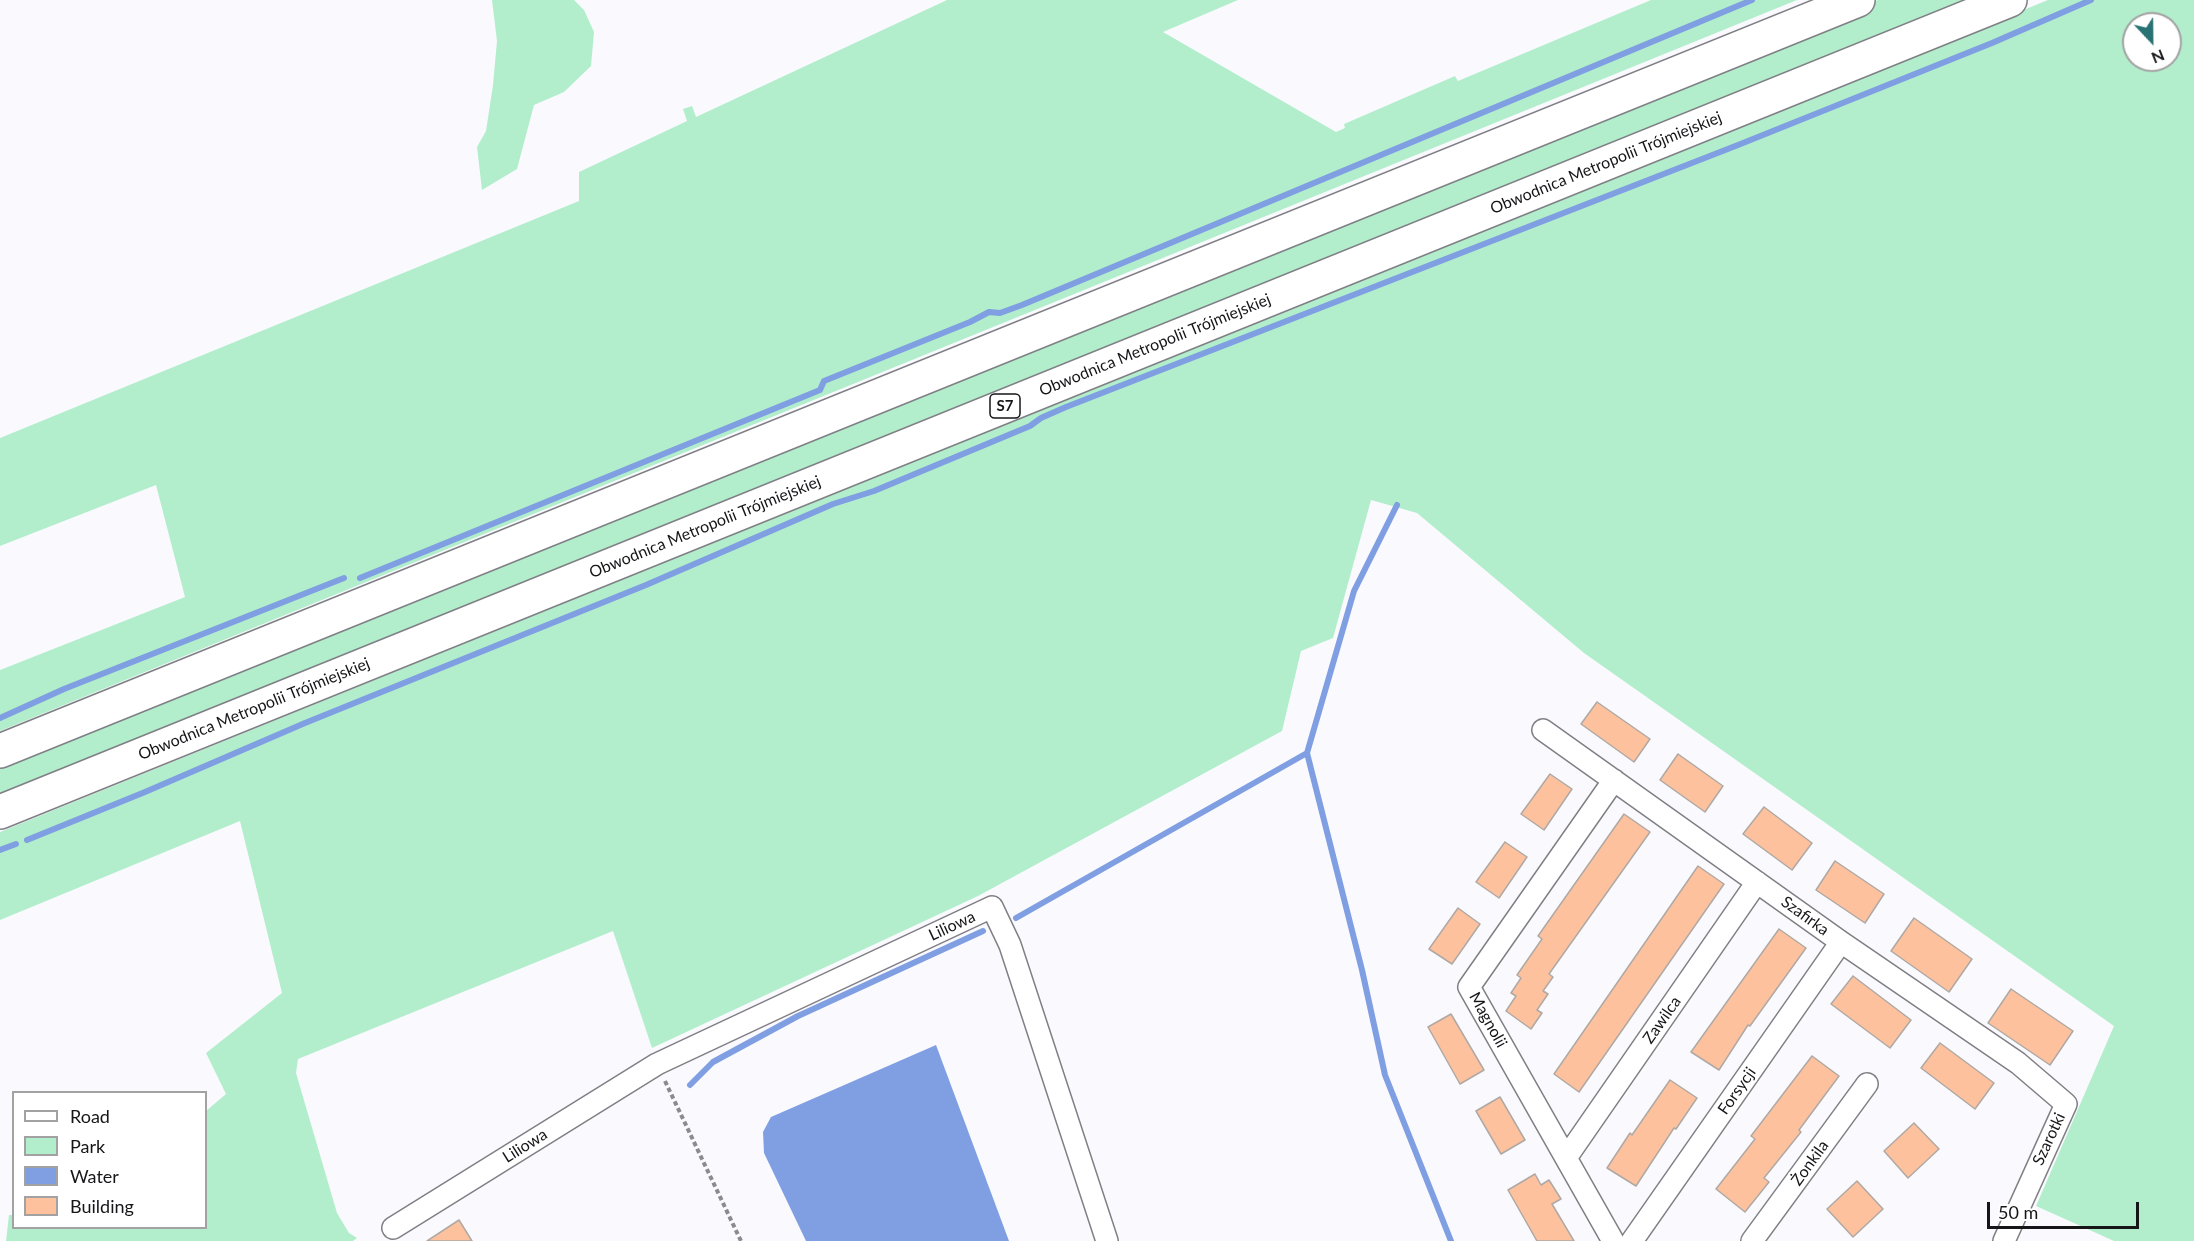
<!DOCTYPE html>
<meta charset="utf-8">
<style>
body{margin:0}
#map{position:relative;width:2194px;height:1241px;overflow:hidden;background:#fafafe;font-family:Lato,sans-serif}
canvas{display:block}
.legend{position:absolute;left:12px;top:1091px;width:195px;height:138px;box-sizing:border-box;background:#fff;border:2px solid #a2a2a3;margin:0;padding:8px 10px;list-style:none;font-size:18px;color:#161619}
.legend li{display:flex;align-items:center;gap:12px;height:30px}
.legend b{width:30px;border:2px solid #a2a2a3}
.north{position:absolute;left:2122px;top:12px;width:60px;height:60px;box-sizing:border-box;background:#fff;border:2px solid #a2a2a3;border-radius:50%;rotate:158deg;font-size:16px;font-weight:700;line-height:24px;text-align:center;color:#161619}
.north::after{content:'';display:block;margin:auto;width:21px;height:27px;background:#287273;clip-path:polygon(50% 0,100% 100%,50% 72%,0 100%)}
.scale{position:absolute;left:1987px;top:1202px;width:152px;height:27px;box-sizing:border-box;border:3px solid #161619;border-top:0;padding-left:8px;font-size:18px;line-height:21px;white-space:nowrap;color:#161619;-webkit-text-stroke:4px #fff;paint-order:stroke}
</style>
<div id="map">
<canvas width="2194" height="1241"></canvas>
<ul class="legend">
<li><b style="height:8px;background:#fff"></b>Road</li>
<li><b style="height:16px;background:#b2eecc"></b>Park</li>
<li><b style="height:16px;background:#7f9fe2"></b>Water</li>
<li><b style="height:16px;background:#fdc29d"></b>Building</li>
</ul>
<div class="north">N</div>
<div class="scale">50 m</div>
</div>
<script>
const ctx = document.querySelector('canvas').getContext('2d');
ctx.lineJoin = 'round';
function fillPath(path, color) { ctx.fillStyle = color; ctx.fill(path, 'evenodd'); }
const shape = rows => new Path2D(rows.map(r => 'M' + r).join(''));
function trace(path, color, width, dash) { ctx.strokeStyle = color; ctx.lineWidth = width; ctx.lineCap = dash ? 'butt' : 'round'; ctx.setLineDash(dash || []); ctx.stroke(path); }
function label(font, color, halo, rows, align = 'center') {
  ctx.font = font + ' Lato,sans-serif'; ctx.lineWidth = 4.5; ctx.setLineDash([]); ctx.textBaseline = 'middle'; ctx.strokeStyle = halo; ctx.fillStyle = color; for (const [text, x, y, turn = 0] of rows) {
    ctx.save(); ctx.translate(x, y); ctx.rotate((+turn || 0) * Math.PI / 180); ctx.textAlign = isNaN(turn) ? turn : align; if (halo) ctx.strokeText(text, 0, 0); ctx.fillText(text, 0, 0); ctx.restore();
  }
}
const green = shape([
 [492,0,574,0,584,10,594,32,591,66,564,92,534,105,517,169,482,190,477,147,486,131,493,85,497,41],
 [947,0,1238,0,1163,32,1336,132,1345,128,1344,124,1455,76,1458,81,1651,0,1797,0,0,731,0,670,185,597,156,485,0,546,0,438,579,201,579,172,687,121,683,109,692,106,696,117],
 [1878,0,1965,0,0,799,0,763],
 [2048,0,2194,0,2194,1241,2114,1241,2036,1206,2114,1026,1584,653,1417,513,1371,500,1333,638,1301,651,1282,731,978,896,652,1048,613,931,298,1059,296,1073,337,1213,349,1233,357,1238,353,1241,6,1241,9,1215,13,1215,14,1228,206,1228,206,1111,226,1094,206,1053,282,993,240,821,0,920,0,832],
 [2134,24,2170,24,2170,60,2134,60]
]);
const water = shape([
 [936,1045,1009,1241,806,1241,764,1153,763,1132,771,1117]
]);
const stream = shape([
 [360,578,820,390,824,381,970,322,989,312,1000,313,1022,305,1752,0],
 [0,718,64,689,344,578],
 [1307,753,1362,970,1385,1075,1451,1241],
 [27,840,145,792,305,723,646,585,833,504,874,491,1030,426,1041,418,1066,407,1738,145,1992,43,2091,0],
 [0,850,16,844],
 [1016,918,1307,753,1354,591,1397,505],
 [690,1085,713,1062,798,1016,983,931]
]);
const building = shape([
 [1597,702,1650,739,1634,762,1581,724,1597,702],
 [1678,754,1723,786,1705,812,1660,780,1678,754],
 [1550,774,1572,789,1544,830,1521,814,1550,774],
 [1764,807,1812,843,1792,870,1743,834,1764,807],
 [1624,814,1650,832,1549,974,1553,977,1543,991,1548,994,1537,1010,1542,1013,1531,1029,1506,1011,1516,996,1511,993,1521,978,1517,975,1542,939,1538,936,1624,814],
 [1505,842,1527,857,1499,898,1476,882,1505,842],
 [1835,861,1884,894,1865,923,1816,890,1835,861],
 [1698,866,1724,884,1579,1092,1554,1074,1698,866],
 [1458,908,1480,924,1452,964,1429,949,1458,908],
 [1914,918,1972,959,1949,992,1891,951,1914,918],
 [1779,929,1806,948,1750,1026,1748,1025,1719,1070,1691,1052,1779,929],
 [1853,976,1911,1020,1890,1048,1831,1004,1853,976],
 [2011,989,2073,1031,2050,1065,1988,1023,2011,989],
 [1451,1014,1484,1070,1460,1084,1428,1027,1451,1014],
 [1940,1043,1994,1083,1975,1109,1921,1068,1940,1043],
 [1812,1056,1839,1076,1799,1130,1801,1132,1764,1178,1769,1182,1745,1212,1716,1189,1755,1139,1751,1136,1812,1056],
 [1670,1080,1697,1098,1676,1129,1674,1128,1636,1186,1607,1168,1630,1133,1632,1135,1670,1080],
 [1500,1097,1525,1140,1501,1154,1476,1111,1500,1097],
 [1914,1123,1939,1149,1908,1178,1884,1151,1914,1123],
 [1535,1174,1541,1185,1549,1180,1561,1199,1552,1204,1574,1241,1537,1241,1508,1190,1535,1174],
 [1857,1181,1883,1209,1853,1237,1827,1209,1857,1181],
 [459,1220,472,1241,427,1241,459,1220]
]);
const path = shape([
 [665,1081,741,1241]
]);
const street = shape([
 [1543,730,1841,942,2018,1063,2066,1104,2004,1241],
 [1566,1158,1757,882],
 [393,1228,657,1064,992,907,1010,945,1107,1241],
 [1613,1241,1469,987,1614,780],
 [1632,1241,1841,942],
 [1752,1241,1867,1084]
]);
const highway = shape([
 [0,751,1858,0],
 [0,812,2010,0]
]);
const shields = [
 [1005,406,30]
];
const shieldNames = [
 ["S7",1005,406]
];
const streetNames = [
 ["Obwodnica Metropolii Trójmiejskiej",1606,163,-22],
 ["Obwodnica Metropolii Trójmiejskiej",1155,345,-22],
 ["Obwodnica Metropolii Trójmiejskiej",705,527,-22],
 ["Obwodnica Metropolii Trójmiejskiej",254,709,-22],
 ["Szafirka",1805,916,36],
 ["Liliowa",952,926,-25],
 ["Magnolii",1488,1020,61],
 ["Zawilca",1662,1020,-55],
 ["Forsycji",1737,1091,-55],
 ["Szarotki",2049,1139,-65],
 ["Liliowa",525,1146,-32],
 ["Żonkila",1810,1163,-54]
];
fillPath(green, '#b2eecc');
fillPath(water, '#7f9fe2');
trace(stream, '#7f9fe2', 6);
fillPath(building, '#fdc29d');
trace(building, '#afa8a4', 1.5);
trace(street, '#7f7f85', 24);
trace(highway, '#7f7f85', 36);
trace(path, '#8b8b8e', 4, [4.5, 3]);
trace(street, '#fff', 21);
trace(highway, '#fff', 33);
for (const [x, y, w] of shields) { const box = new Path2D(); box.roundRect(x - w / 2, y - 12, w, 24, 4.5); ctx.fillStyle = '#fff'; ctx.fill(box); trace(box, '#161619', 1.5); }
label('bold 15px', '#161619', null, shieldNames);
label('16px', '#161619', '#fff', streetNames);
</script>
